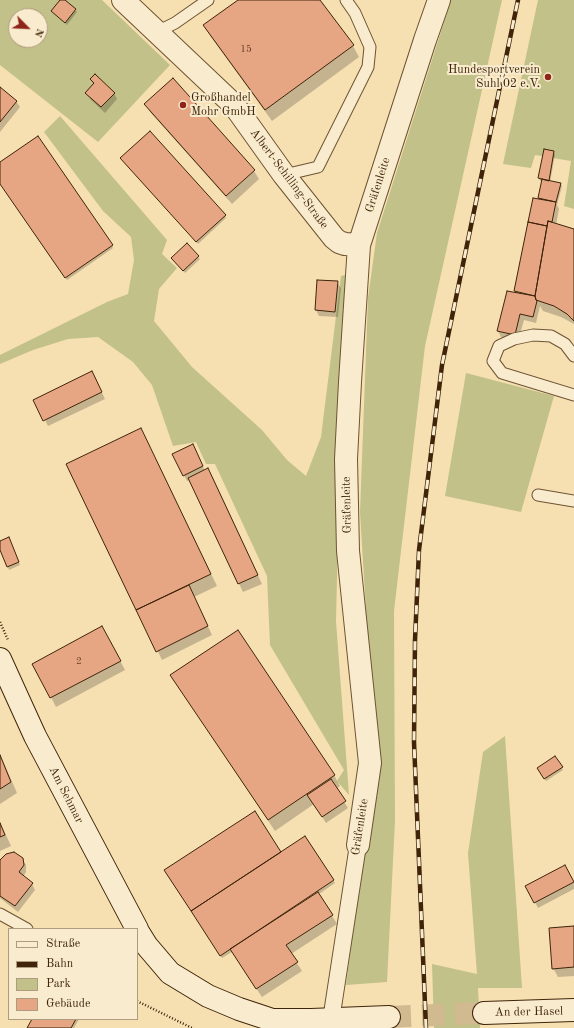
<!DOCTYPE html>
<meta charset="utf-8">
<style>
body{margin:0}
#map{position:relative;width:574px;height:1028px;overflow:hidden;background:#f6e0b2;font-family:"Old Standard TT",serif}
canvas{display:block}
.legend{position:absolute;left:8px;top:928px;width:130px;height:92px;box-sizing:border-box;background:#f9ebcd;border:1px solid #af9b7f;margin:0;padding:5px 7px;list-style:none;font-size:12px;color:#3f2409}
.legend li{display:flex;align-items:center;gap:8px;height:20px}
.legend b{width:20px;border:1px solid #af9b7f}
.north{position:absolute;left:8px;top:8px;width:40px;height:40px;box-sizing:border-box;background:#f9ebcd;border:1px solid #af9b7f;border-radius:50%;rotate:114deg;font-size:11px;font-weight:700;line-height:16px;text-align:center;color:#3f2409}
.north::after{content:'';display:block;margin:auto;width:14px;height:18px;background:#8f2418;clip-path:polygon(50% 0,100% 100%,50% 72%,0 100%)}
</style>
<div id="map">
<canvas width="574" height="1028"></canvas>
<ul class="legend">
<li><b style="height:5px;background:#f9ebcd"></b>Straße</li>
<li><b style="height:5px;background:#3f2409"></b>Bahn</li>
<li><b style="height:11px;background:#c1c189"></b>Park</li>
<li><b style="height:11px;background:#e6a684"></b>Gebäude</li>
</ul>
<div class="north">N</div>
</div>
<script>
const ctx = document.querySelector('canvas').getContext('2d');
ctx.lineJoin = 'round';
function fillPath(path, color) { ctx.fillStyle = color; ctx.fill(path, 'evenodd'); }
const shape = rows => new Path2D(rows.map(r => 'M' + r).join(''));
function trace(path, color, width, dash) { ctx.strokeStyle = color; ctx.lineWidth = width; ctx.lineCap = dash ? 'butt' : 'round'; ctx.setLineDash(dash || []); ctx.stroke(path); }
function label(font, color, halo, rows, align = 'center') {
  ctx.font = font + ' "Old Standard TT",serif'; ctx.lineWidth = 4; ctx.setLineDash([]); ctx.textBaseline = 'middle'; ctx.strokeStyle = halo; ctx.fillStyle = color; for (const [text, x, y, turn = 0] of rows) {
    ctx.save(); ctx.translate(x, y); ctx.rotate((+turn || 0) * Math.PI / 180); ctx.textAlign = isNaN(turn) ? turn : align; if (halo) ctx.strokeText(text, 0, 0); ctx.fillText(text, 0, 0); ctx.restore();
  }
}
const green = shape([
 [0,0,102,0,170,65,98,142,0,65],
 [16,16,40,16,40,40,16,40],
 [451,0,502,0,425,346,394,611,395,820,387,982,346,985,375,760,360,512,368,298,377,233],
 [538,0,574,0,574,209,564,206,571,161,535,155,531,168,503,164],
 [60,116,167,240,162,254,177,268,159,289,154,321,192,367,262,430,287,460,306,476,321,437,341,276,353,273,339,490,336,621,349,795,337,781,344,770,270,645,267,576,215,464,206,464,196,442,173,446,152,385,133,362,98,337,68,339,33,350,0,364,0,355,107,302,128,294,134,260,131,237,103,211,44,132],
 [466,373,554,396,521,512,445,496],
 [505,736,522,988,478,988,480,1028,434,1028,432,964,477,974,468,853,483,752]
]);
const shadow = shape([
 [61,0,64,0,77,12,67,25,52,11],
 [239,0,319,0,353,46,359,57,272,121,211,37,205,26],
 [91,80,114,93,117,99,105,113,90,99,87,93,94,85],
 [0,88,16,101,20,107,0,132],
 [146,104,254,171,259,179,232,204,150,112],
 [554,152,555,155,550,182,560,184,562,186,557,205,559,209,556,225,574,230,574,324,561,317,543,311,540,306,536,323,524,320,518,341,501,337,498,331,515,292,534,199,540,200,539,198,543,181,540,181,539,178],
 [121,158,225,215,226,218,198,244],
 [0,163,112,245,113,248,67,280,0,182],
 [198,257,200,259,185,273,174,260],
 [337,282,341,288,338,317,319,316,316,310],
 [95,378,105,399,48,426,35,400],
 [141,429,217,586,194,597,212,635,162,660,68,464],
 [196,451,205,471,208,469,213,478,262,584,243,592,190,480,187,481,184,475],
 [10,541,20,565,9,570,0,547,0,542],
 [107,636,125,670,56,707,34,664],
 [178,686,334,775,340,786,336,789,348,808,326,823,314,804,275,831],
 [0,754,17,793,0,804],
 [555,757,563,770,546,781,538,768],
 [0,822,11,846,0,851],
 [304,837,335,883,319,894,337,924,291,954,302,971,262,997,232,952,222,958,165,871,281,853],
 [22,859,26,865,26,872,23,877,32,884,35,890,18,912,0,898,0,862],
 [568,872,574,884,574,889,538,908,535,902],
 [574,928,574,976,558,977,553,968],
 [33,1019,79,1019,74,1028,28,1028]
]);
const building = shape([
 [60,0,65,0,76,9,65,23,51,11,60,0],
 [238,0,320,0,354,45,265,110,203,25,238,0],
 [95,74,115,93,101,107,85,93,94,83,90,79,95,74],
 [173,78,255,170,226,196,144,104,173,78],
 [0,87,17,101,0,122,0,87],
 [150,131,226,215,196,242,120,158,150,131],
 [38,136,113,245,65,278,0,184,0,162,38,136],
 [544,149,554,151,549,181,538,178,544,149],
 [542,179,561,183,556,202,538,198,542,179],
 [533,198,556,202,552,222,548,221,547,226,528,222,533,198],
 [548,221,574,229,574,321,567,314,554,306,536,300,535,296,548,221],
 [528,222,547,226,535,296,514,291,528,222],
 [187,243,199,256,183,271,171,258,187,243],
 [317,280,338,281,335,312,315,310,317,280],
 [507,291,535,296,536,300,537,301,533,317,520,314,515,335,497,331,507,291],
 [92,371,102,392,43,421,33,400,92,371],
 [141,428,211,574,136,610,66,464,141,428],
 [193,444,203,466,183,476,172,454,193,444],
 [208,468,258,575,238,584,188,478,208,468],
 [9,537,19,562,7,567,0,550,0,541,9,537],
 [189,585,208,626,156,652,136,610,189,585],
 [102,626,121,661,50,698,32,664,102,626],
 [238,630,335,775,268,820,170,675,238,630],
 [0,755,11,782,0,789,0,755],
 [555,756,563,767,544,779,537,768,555,756],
 [331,779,346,801,322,817,307,795,331,779],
 [255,811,281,852,191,911,164,870,255,811],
 [0,823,5,835,0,837,0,823],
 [305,836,334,880,220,956,191,911,305,836],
 [14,852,23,858,24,865,19,872,33,883,15,906,0,896,0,860,6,854,14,852],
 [565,865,574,882,534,903,525,886,565,865],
 [318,892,333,915,286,945,298,962,256,989,230,949,318,892],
 [574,926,574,967,552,969,549,928,574,926],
 [32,1019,76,1019,71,1028,27,1028,32,1019]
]);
const secondaryTunnel = shape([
 [389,1017,484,1013]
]);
const path = shape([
 [0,622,8,640],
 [137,1001,192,1028]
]);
const service = shape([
 [157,32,175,23,208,0],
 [284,175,318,167,368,67,370,47,355,13,346,0],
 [574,356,565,344,551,336,533,335,514,339,499,346,493,361,502,373,574,395],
 [538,495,574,501],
 [0,914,27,929]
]);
const pedestrian = shape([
 [331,1020,358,845]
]);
const minor = shape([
 [123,0,234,105,284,175,334,238,339,242,345,244,359,245],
 [358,845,370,763,348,551,346,459,350,382,359,245,425,40,439,0]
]);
const secondary = shape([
 [0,659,35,736,137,929],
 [137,930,147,946,170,973,208,996,239,1009,272,1020,311,1020,389,1017],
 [484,1013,574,1010]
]);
const rail = shape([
 [426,1028,414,742,415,640,419,550,442,365,518,0]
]);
const markers = [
 [548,77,4,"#8f2418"],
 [183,105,4,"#8f2418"]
];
const numberNames = [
 ["15",246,49],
 ["2",79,661]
];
const poiNames = [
 ["Hundesportverein",540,70],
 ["Suhl 02 e.V.",540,84],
 ["Großhandel",191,98,"left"],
 ["Mohr GmbH",191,112,"left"]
];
const streetNames = [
 ["Albert-Schilling-Straße",289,179,53],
 ["Gräfenleite",378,185,-72],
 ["Gräfenleite",347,505,-91],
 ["Am Sehmar",66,795,63],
 ["Gräfenleite",360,827,-81],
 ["An der Hasel",529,1012,-1]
];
fillPath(green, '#c1c189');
fillPath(shadow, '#0003');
fillPath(building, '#e6a684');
trace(building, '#3f2409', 1);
trace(secondaryTunnel, '#d1ba90', 22, [22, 11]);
trace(service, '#6d5333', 13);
trace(pedestrian, '#6d5333', 18);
trace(minor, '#6d5333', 24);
trace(secondary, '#3f2409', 24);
trace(path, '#3f2409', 2.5, [1, 2]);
trace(service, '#f9ebcd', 11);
trace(pedestrian, '#f9ebcd', 16);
trace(minor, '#f9ebcd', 22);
trace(secondary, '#f9ebcd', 22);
trace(rail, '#3f2409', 4.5);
trace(rail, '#f9ebcd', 3, [9]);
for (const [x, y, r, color] of markers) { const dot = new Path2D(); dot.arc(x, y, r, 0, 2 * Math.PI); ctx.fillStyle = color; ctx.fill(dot); trace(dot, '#f9ebcd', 1.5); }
label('10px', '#694428', null, numberNames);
label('12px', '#3f2409', '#f9ebcd', poiNames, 'right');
label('12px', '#3f2409', '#f9ebcd', streetNames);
</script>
